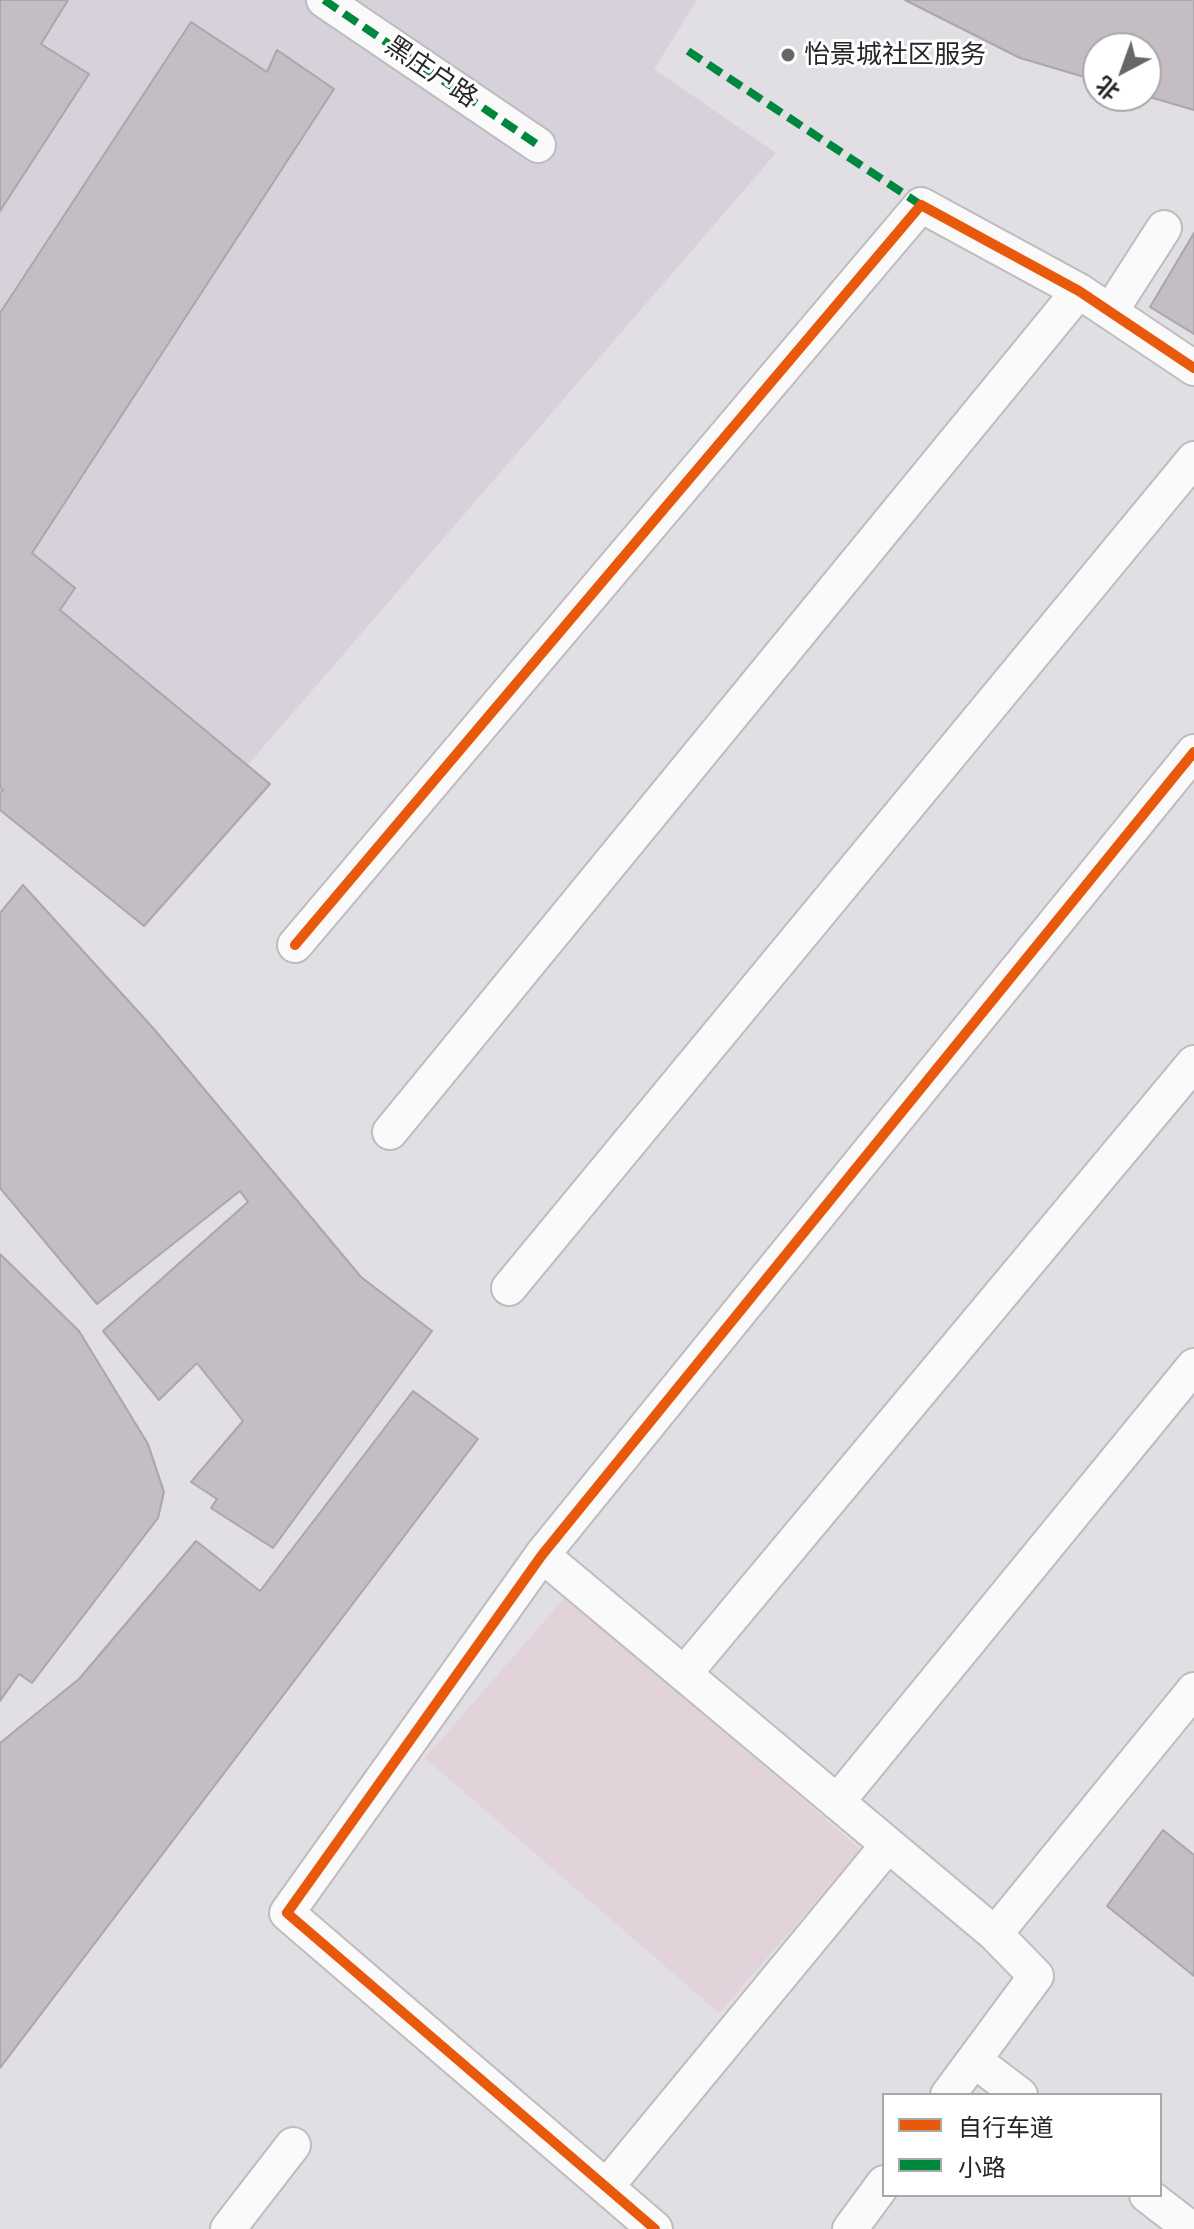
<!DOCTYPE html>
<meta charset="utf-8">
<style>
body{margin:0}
#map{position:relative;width:1194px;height:2229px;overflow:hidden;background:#e1dfe3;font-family:Quicksand,"Noto Sans SC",sans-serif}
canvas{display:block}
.legend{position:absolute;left:882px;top:2093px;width:280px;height:104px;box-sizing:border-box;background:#fff;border:2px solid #a8a8a9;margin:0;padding:10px 14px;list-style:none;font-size:24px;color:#262527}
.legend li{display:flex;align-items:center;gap:16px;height:40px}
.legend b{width:40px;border:2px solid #a8a8a9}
.north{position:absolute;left:1082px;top:32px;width:80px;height:80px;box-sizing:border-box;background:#fff;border:2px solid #a8a8a9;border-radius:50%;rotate:221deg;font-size:22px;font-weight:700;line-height:32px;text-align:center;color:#262527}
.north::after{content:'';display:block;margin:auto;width:28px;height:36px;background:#676669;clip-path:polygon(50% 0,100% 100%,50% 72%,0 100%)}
</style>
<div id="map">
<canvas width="1194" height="2229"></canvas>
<ul class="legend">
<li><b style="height:10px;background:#e8590c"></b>自行车道</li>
<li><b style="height:10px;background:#00873e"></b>小路</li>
</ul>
<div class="north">北</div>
</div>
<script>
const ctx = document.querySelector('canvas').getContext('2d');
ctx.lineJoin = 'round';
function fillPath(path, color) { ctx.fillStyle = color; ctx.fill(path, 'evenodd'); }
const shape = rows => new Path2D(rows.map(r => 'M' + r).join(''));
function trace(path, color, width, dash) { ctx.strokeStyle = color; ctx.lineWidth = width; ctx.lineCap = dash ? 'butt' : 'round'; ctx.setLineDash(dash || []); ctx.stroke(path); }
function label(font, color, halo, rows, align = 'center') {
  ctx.font = font + ' Quicksand,"Noto Sans SC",sans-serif'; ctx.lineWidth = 6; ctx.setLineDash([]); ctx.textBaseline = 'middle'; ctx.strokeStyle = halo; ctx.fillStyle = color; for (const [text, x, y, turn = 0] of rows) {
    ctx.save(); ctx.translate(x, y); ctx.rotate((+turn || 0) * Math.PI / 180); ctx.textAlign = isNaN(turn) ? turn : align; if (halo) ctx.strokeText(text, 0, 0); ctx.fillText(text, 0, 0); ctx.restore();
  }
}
const built = shape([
 [0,0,697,0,654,69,776,153,196,825,0,673]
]);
const green = shape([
 [567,1595,861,1850,719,2013,425,1758]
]);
const building = shape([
 [0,0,68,0,41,44,89,74,0,211,0,0],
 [905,0,1194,0,1194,110,1146,96,1146,48,1098,48,1098,81,1020,58,905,0],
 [191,22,267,72,277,50,334,89,32,553,75,588,60,610,270,784,144,926,0,810,0,793,3,790,0,788,0,313,191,22],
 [1194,233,1194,334,1150,307,1194,233],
 [23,885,154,1029,361,1277,432,1331,273,1548,211,1508,217,1499,191,1482,243,1421,197,1363,159,1400,103,1331,248,1202,240,1191,97,1304,0,1188,0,913,23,885],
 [0,1254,79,1331,148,1444,164,1492,158,1518,32,1683,19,1674,0,1701,0,1254],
 [413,1391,478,1439,0,2068,0,1743,79,1679,196,1541,260,1591,413,1391],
 [1163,1830,1194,1855,1194,1976,1107,1906,1163,1830]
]);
const street = shape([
 [324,0,538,145],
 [1110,312,1164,228],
 [295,945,921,205,1079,291,1194,368],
 [390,1132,1079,291],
 [509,1288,1194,459],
 [542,1555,995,1934],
 [684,1674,1194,1063],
 [837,1802,1194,1366],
 [974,2060,1020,2095],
 [948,2095,1036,1976,995,1934,1194,1690],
 [606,2187,888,1845],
 [1147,2195,1191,2229],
 [228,2229,293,2145],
 [655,2229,287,1913,542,1555,1194,752],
 [850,2229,884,2183]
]);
const quiet = shape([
 [324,0,538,145],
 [688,51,921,205]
]);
const cycleway = shape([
 [295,945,921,205,1079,291,1194,368],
 [655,2229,287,1913,542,1555,1194,752]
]);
const markers = [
 [788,55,8,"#676669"]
];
const poiNames = [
 ["怡景城社区服务",804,55]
];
const streetNames = [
 ["黑庄户路",431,72,34]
];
fillPath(built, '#d6d1da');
fillPath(green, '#e2d2d9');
fillPath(building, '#c4bdc4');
trace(building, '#a8a7a9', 2);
trace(street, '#bdbcbe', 38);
trace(street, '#fafafb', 34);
trace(quiet, '#00873e', 8, [16, 8]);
trace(cycleway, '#e8590c', 10);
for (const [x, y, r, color] of markers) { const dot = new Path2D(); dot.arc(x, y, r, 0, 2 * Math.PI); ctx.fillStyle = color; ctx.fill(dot); trace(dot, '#fff', 3); }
label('26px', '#262527', '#fff', poiNames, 'left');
label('26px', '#262527', '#fff', streetNames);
</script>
